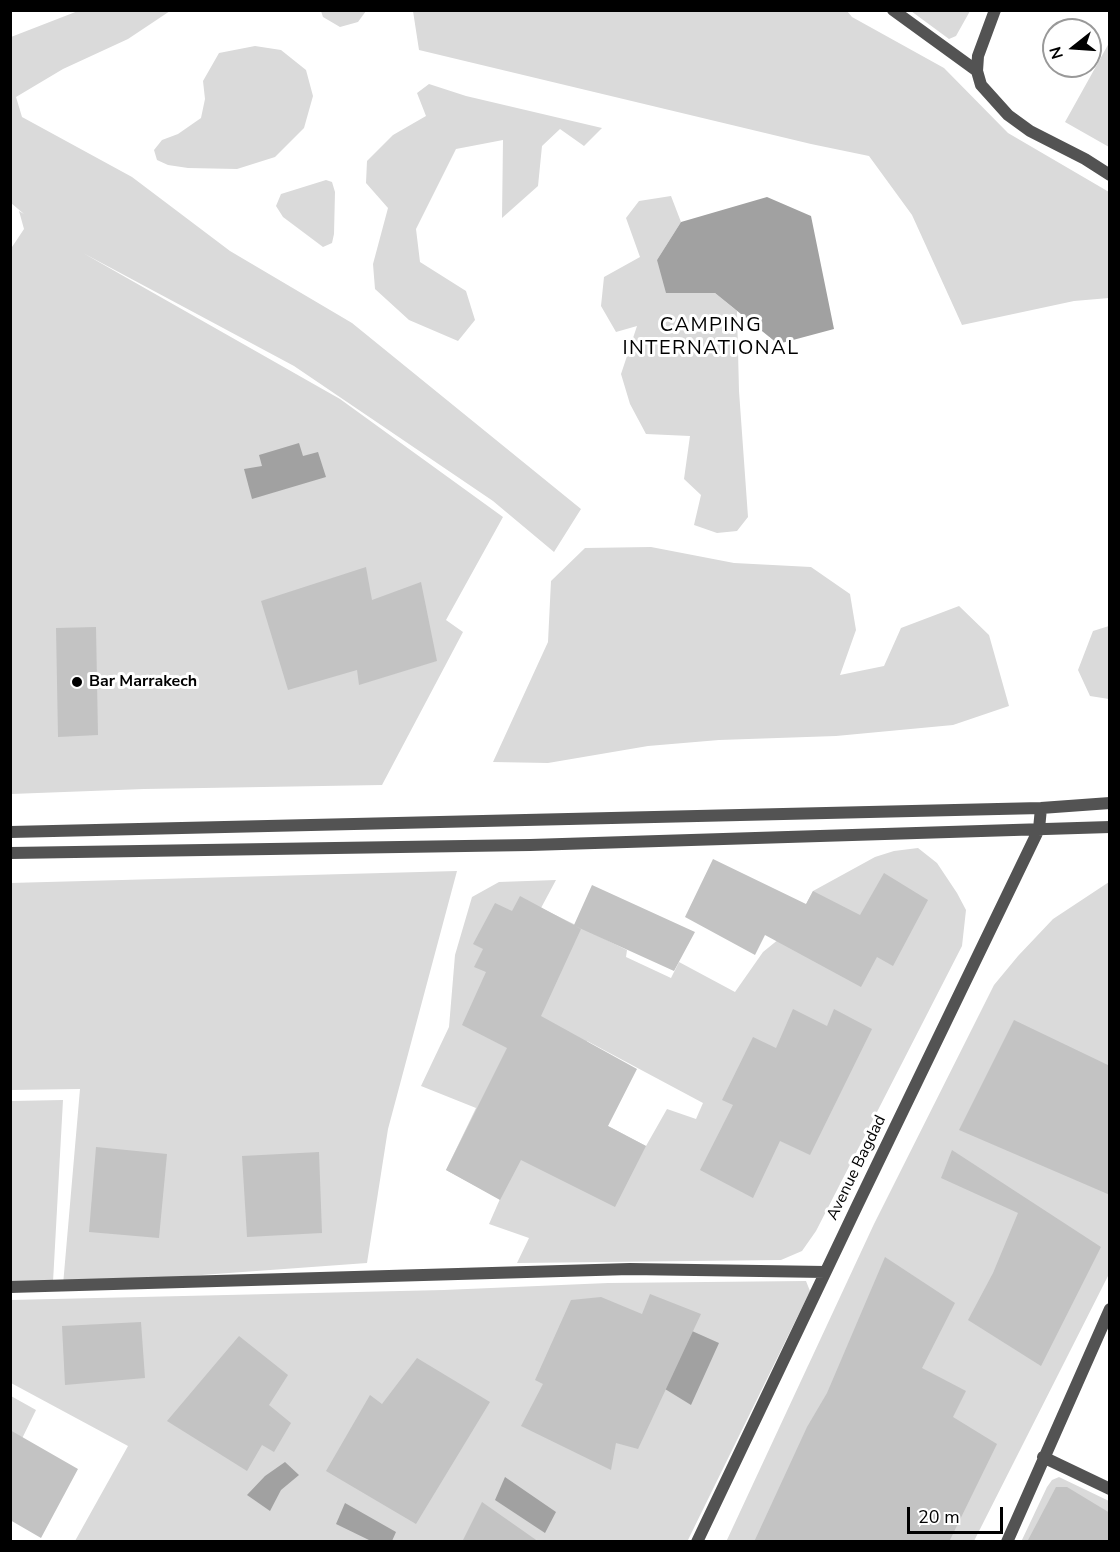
<!DOCTYPE html>
<style>
body{margin:0}
#map{position:relative;width:1120px;height:1552px;overflow:hidden;background:#fff;font-family:"Nunito Sans",sans-serif}
canvas{display:block}
.frame{position:absolute;inset:0;border:12px solid #000;pointer-events:none}
.north{position:absolute;left:1042px;top:18px;width:60px;height:60px;box-sizing:border-box;background:#fff;border:2px solid #999;border-radius:50%;rotate:253deg;font-size:16px;font-weight:700;line-height:24px;text-align:center;color:#000}
.north::after{content:'';display:block;margin:auto;width:21px;height:27px;background:#000;clip-path:polygon(50% 0,100% 100%,50% 72%,0 100%)}
.scale{position:absolute;left:907px;top:1507px;width:96px;height:27px;box-sizing:border-box;border:3px solid #000;border-top:0;padding-left:8px;font-size:18px;line-height:21px;white-space:nowrap;color:#000;-webkit-text-stroke:4px #fff;paint-order:stroke}
</style>
<div id="map">
<canvas width="1120" height="1552"></canvas>
<div class="frame"></div>
<div class="north">N</div>
<div class="scale">20 m</div>
</div>
<script>
const ctx = document.querySelector('canvas').getContext('2d');
ctx.lineJoin = 'round';
function fillPath(path, color) { ctx.fillStyle = color; ctx.fill(path, 'evenodd'); }
const shape = rows => new Path2D(rows.map(r => 'M' + r).join(''));
function trace(path, color, width, dash) { ctx.strokeStyle = color; ctx.lineWidth = width; ctx.lineCap = dash ? 'butt' : 'round'; ctx.setLineDash(dash || []); ctx.stroke(path); }
function label(font, color, halo, rows, align = 'center') {
  ctx.font = font + ' "Nunito Sans",sans-serif'; ctx.lineWidth = 6; ctx.setLineDash([]); ctx.textBaseline = 'middle'; ctx.strokeStyle = halo; ctx.fillStyle = color; for (const [text, x, y, turn = 0] of rows) {
    ctx.save(); ctx.translate(x, y); ctx.rotate((+turn || 0) * Math.PI / 180); ctx.textAlign = isNaN(turn) ? turn : align; if (halo) ctx.strokeText(text, 0, 0); ctx.fillText(text, 0, 0); ctx.restore();
  }
}
const green = shape([
 [78,11,170,11,128,39,63,69,16,97,22,117,132,177,230,251,352,323,581,509,554,552,493,501,294,366,83,253,340,399,503,517,446,620,463,632,382,785,144,789,11,794,10,250,24,229,19,211,24,214,11,203,11,37],
 [321,11,321,10,366,11,358,22,340,27,323,17],
 [413,11,847,11,852,17,944,68,1008,133,1109,192,1109,298,1074,301,962,325,912,215,869,156,811,144,419,50],
 [911,11,970,11,956,36,949,39],
 [1109,43,1109,147,1065,122],
 [255,46,281,50,306,70,313,96,304,128,275,157,237,169,188,168,168,165,157,160,154,150,162,140,178,134,201,118,205,99,203,81,219,53],
 [429,84,466,96,602,128,584,146,560,129,542,146,538,186,502,218,503,140,456,149,416,229,420,262,466,291,475,320,458,341,409,320,375,289,373,264,388,208,366,183,367,161,393,135,426,116,417,93],
 [326,180,332,182,335,192,334,234,332,243,323,247,283,217,276,206,281,194],
 [671,196,681,222,657,260,715,293,737,311,739,391,748,517,737,531,717,533,694,525,701,495,684,479,690,436,646,434,630,404,621,374,637,326,616,332,601,306,604,277,640,257,626,218,639,201],
 [651,547,734,563,811,567,850,594,856,630,840,675,884,666,901,628,959,606,989,635,1009,706,953,725,836,736,719,740,648,746,548,763,493,762,548,642,551,581,585,548],
 [1109,626,1109,699,1090,696,1078,670,1093,631],
 [918,848,937,863,957,893,966,910,962,946,816,1231,802,1251,781,1260,517,1263,529,1238,489,1224,500,1199,446,1170,476,1108,421,1086,449,1027,455,955,472,897,499,882,556,880,541,908,627,950,626,957,671,978,679,962,735,992,763,952,795,926,813,891,875,857,894,851],
 [587,1041,703,1103,696,1119,667,1109,646,1146,608,1126],
 [457,871,388,1129,367,1263,63,1285,80,1089,11,1090,10,883],
 [1109,882,1109,1274,974,1541,726,1542,874,1224,994,985,1018,956,1053,919],
 [63,1100,53,1282,11,1281,11,1101],
 [806,1281,810,1291,687,1542,75,1541,128,1446,11,1383,10,1300,444,1290,608,1283],
 [11,1396,36,1410,11,1461],
 [1059,1477,1109,1501,1109,1541,1021,1542,1047,1487,1052,1480]
]);
const water = shape([
 [767,197,811,216,834,329,778,344,715,293,666,293,657,260,681,222],
 [299,443,303,456,318,452,326,477,252,499,244,469,262,466,259,455],
 [692,1331,719,1343,691,1405,665,1389],
 [285,1462,299,1475,281,1490,270,1511,247,1495,265,1476],
 [505,1477,556,1512,545,1533,495,1500],
 [345,1503,396,1532,392,1541,371,1541,336,1524]
]);
const building = shape([
 [366,567,372,600,421,582,437,661,359,685,357,670,288,690,261,601],
 [96,627,98,735,58,737,56,628],
 [713,859,806,904,813,891,860,915,884,873,928,900,893,966,877,957,861,987,765,935,755,955,685,917],
 [592,885,695,932,674,971,575,926,581,929,541,1016,637,1069,608,1126,646,1146,615,1207,521,1160,500,1200,446,1170,507,1048,462,1025,486,972,474,967,483,949,473,944,495,903,512,911,520,896,574,925],
 [793,1009,827,1026,834,1009,872,1029,810,1155,780,1141,753,1198,700,1170,733,1105,722,1100,753,1037,776,1048],
 [1014,1020,1110,1066,1110,1195,959,1130],
 [96,1147,167,1154,159,1238,89,1232],
 [952,1150,1101,1247,1041,1366,968,1320,993,1273,1018,1213,941,1178],
 [319,1152,322,1233,247,1237,242,1156],
 [885,1257,955,1303,922,1368,966,1391,953,1417,997,1444,949,1542,754,1542,807,1427,827,1393],
 [650,1294,701,1314,638,1449,616,1443,611,1470,521,1426,543,1384,535,1380,571,1300,601,1297,642,1314],
 [141,1322,145,1378,65,1385,62,1326],
 [239,1336,288,1375,269,1405,291,1423,274,1452,262,1445,247,1471,167,1421],
 [417,1358,490,1402,416,1524,326,1471,370,1395,382,1404],
 [10,1430,78,1469,41,1538,10,1520],
 [1056,1487,1067,1487,1110,1513,1110,1542,1027,1542],
 [482,1502,539,1542,462,1542]
]);
const minor = shape([
 [893,10,977,71],
 [995,10,978,56,977,71,981,85,1008,115,1030,131,1085,159,1110,175],
 [10,832,1041,808,1110,803],
 [10,853,530,845,1110,827],
 [10,1287,630,1269,825,1272],
 [1043,1457,1110,1489],
 [697,1542,857,1206,1039,829,1041,808],
 [1007,1542,1110,1309]
]);
const markers = [
 [77,682,6,"#000"]
];
const poiNames = [
 ["Bar Marrakech",89,682]
];
const streetNames = [
 ["Avenue Bagdad",857,1168,-64]
];
const quarterNames = [
 ["CAMPING",711,326],
 ["INTERNATIONAL",711,349]
];
fillPath(green, '#dadada');
fillPath(water, '#a1a1a1');
fillPath(building, '#c3c3c3');
trace(minor, '#535353', 12);
for (const [x, y, r, color] of markers) { const dot = new Path2D(); dot.arc(x, y, r, 0, 2 * Math.PI); ctx.fillStyle = color; ctx.fill(dot); trace(dot, '#fff', 2); }
label('bold 16px', '#000', '#fff', poiNames, 'left');
label('16px', '#000', '#fff', streetNames);
ctx.letterSpacing = '1.5px';
label('20px', '#000', '#fff', quarterNames);
ctx.letterSpacing = '0px';
</script>
